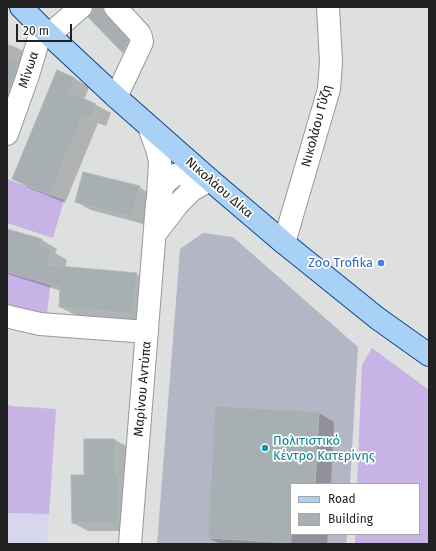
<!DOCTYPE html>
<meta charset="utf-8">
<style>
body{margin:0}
#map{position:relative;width:436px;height:551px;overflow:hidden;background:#e8ecf0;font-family:"Fira Sans",sans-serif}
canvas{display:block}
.frame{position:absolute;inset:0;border:8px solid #212121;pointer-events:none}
.legend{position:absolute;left:290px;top:483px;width:130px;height:52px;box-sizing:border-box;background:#fff;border:1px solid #a6a6a6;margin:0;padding:5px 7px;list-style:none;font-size:12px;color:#212121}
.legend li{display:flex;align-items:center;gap:8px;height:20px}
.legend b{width:20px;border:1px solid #a6a6a6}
.scale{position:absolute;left:16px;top:24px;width:56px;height:18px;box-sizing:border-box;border:2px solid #212121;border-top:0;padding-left:5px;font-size:12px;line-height:14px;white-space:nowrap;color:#212121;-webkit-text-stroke:3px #fff;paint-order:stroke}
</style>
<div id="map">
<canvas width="436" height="551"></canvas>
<div class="frame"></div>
<ul class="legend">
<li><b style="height:5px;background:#a9d1f5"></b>Road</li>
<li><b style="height:11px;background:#a7afb3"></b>Building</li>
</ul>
<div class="scale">20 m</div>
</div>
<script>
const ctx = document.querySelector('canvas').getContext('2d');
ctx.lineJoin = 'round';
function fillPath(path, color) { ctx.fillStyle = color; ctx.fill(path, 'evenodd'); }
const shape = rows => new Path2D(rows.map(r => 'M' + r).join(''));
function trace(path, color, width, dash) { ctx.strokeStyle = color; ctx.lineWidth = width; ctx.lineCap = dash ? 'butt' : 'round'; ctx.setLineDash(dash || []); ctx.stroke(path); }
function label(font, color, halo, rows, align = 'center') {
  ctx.font = font + ' "Fira Sans",sans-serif'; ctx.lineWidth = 3.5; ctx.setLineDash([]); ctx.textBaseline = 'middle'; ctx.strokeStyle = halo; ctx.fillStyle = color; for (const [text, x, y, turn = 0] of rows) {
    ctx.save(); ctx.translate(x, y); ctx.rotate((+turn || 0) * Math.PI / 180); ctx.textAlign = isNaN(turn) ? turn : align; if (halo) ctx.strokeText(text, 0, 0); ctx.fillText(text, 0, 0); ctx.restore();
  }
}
const residential = shape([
 [7,7,429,7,429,544,7,544],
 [291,484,419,484,419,534,291,534]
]);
const construction = shape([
 [203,233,233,237,358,347,350,484,291,484,291,534,347,534,346,544,157,544,180,249]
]);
const farmland = shape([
 [7,513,49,514,47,544,7,544]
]);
const grass = shape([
 [7,179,64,200,53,238,7,223],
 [7,267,51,280,47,313,24,310,7,304],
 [372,348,429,390,429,544,355,544,355,534,419,534,419,484,357,484,362,365],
 [7,405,12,406,56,409,49,514,7,513]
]);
const shadow = shape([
 [94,7,104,7,104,9,142,49,137,60,123,53,90,17,94,11],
 [7,44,13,46,29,54,7,103],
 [74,78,89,87,84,100,96,105,111,113,106,126,98,123,65,203,29,188,14,179],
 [139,187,154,196,147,225,91,210,76,202],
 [7,230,42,240,57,249,55,253,67,260,65,268,136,274,151,283,148,322,75,315,60,307,61,291,7,274],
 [216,407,319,413,334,422,331,484,291,484,291,534,328,534,327,544,220,544,209,538],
 [115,440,130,448,133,531,88,531,73,523]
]);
const building = shape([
 [93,7,103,7,103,10,106,15,129,40,123,53,88,17,93,11,93,7],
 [7,57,19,61,7,97,7,57],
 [57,70,75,78,69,92,96,104,91,118,83,115,50,195,12,179,57,70],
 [83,172,140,186,132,217,75,202,83,172],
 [7,229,42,239,40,247,52,250,48,265,137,273,133,314,59,307,60,287,7,272,7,229],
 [215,406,319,412,315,484,291,484,291,543,208,538,215,406],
 [84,439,115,439,115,475,118,475,118,523,72,523,71,475,84,475,84,439]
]);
const minor = shape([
 [115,7,139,33,141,37,142,42,116,97],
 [49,35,81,7],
 [149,127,157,149,160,161,158,196],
 [7,134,28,75,42,28],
 [155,234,178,204,192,190,210,180],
 [284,243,329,89,331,62,328,7],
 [7,316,14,318,40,324,147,332],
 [130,544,157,203,163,186,168,180,175,175,186,173,198,175,210,180]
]);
const major = shape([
 [21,7,42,28,116,97,210,180,284,243,377,318,429,355]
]);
const markers = [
 [381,263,4,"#3f7fe0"],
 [265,448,4,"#0f9aa8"]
];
const streetNames = [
 ["Μίνωα",29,70,-72],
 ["Νικολάου Γύζη",317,126,-75],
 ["Νικολάου Δίκα",219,188,41],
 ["Μαρίνου Αντύπα",143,389,-85]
];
const shopNames = [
 ["Zoo Trofika",373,263]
];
const cultureNames = [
 ["Πολιτιστικό",273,441],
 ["Κέντρο Κατερίνης",273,456]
];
fillPath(residential, '#dedfdf');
fillPath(construction, '#b4b6c5');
fillPath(farmland, '#d6d6ed');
fillPath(grass, '#c8b3e6');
fillPath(shadow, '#0003');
fillPath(building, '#a7afb3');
trace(building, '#acbac1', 1);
trace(minor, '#989898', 24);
trace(major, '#0d4591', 24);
trace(minor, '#fff', 22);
trace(major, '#a9d1f5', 22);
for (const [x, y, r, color] of markers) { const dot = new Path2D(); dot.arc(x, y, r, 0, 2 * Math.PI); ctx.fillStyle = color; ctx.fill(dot); trace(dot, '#fff', 1.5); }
label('13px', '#212121', '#fff', streetNames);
label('13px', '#366cbe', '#fff', shopNames, 'right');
label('13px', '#0d838f', '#fff', cultureNames, 'left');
</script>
